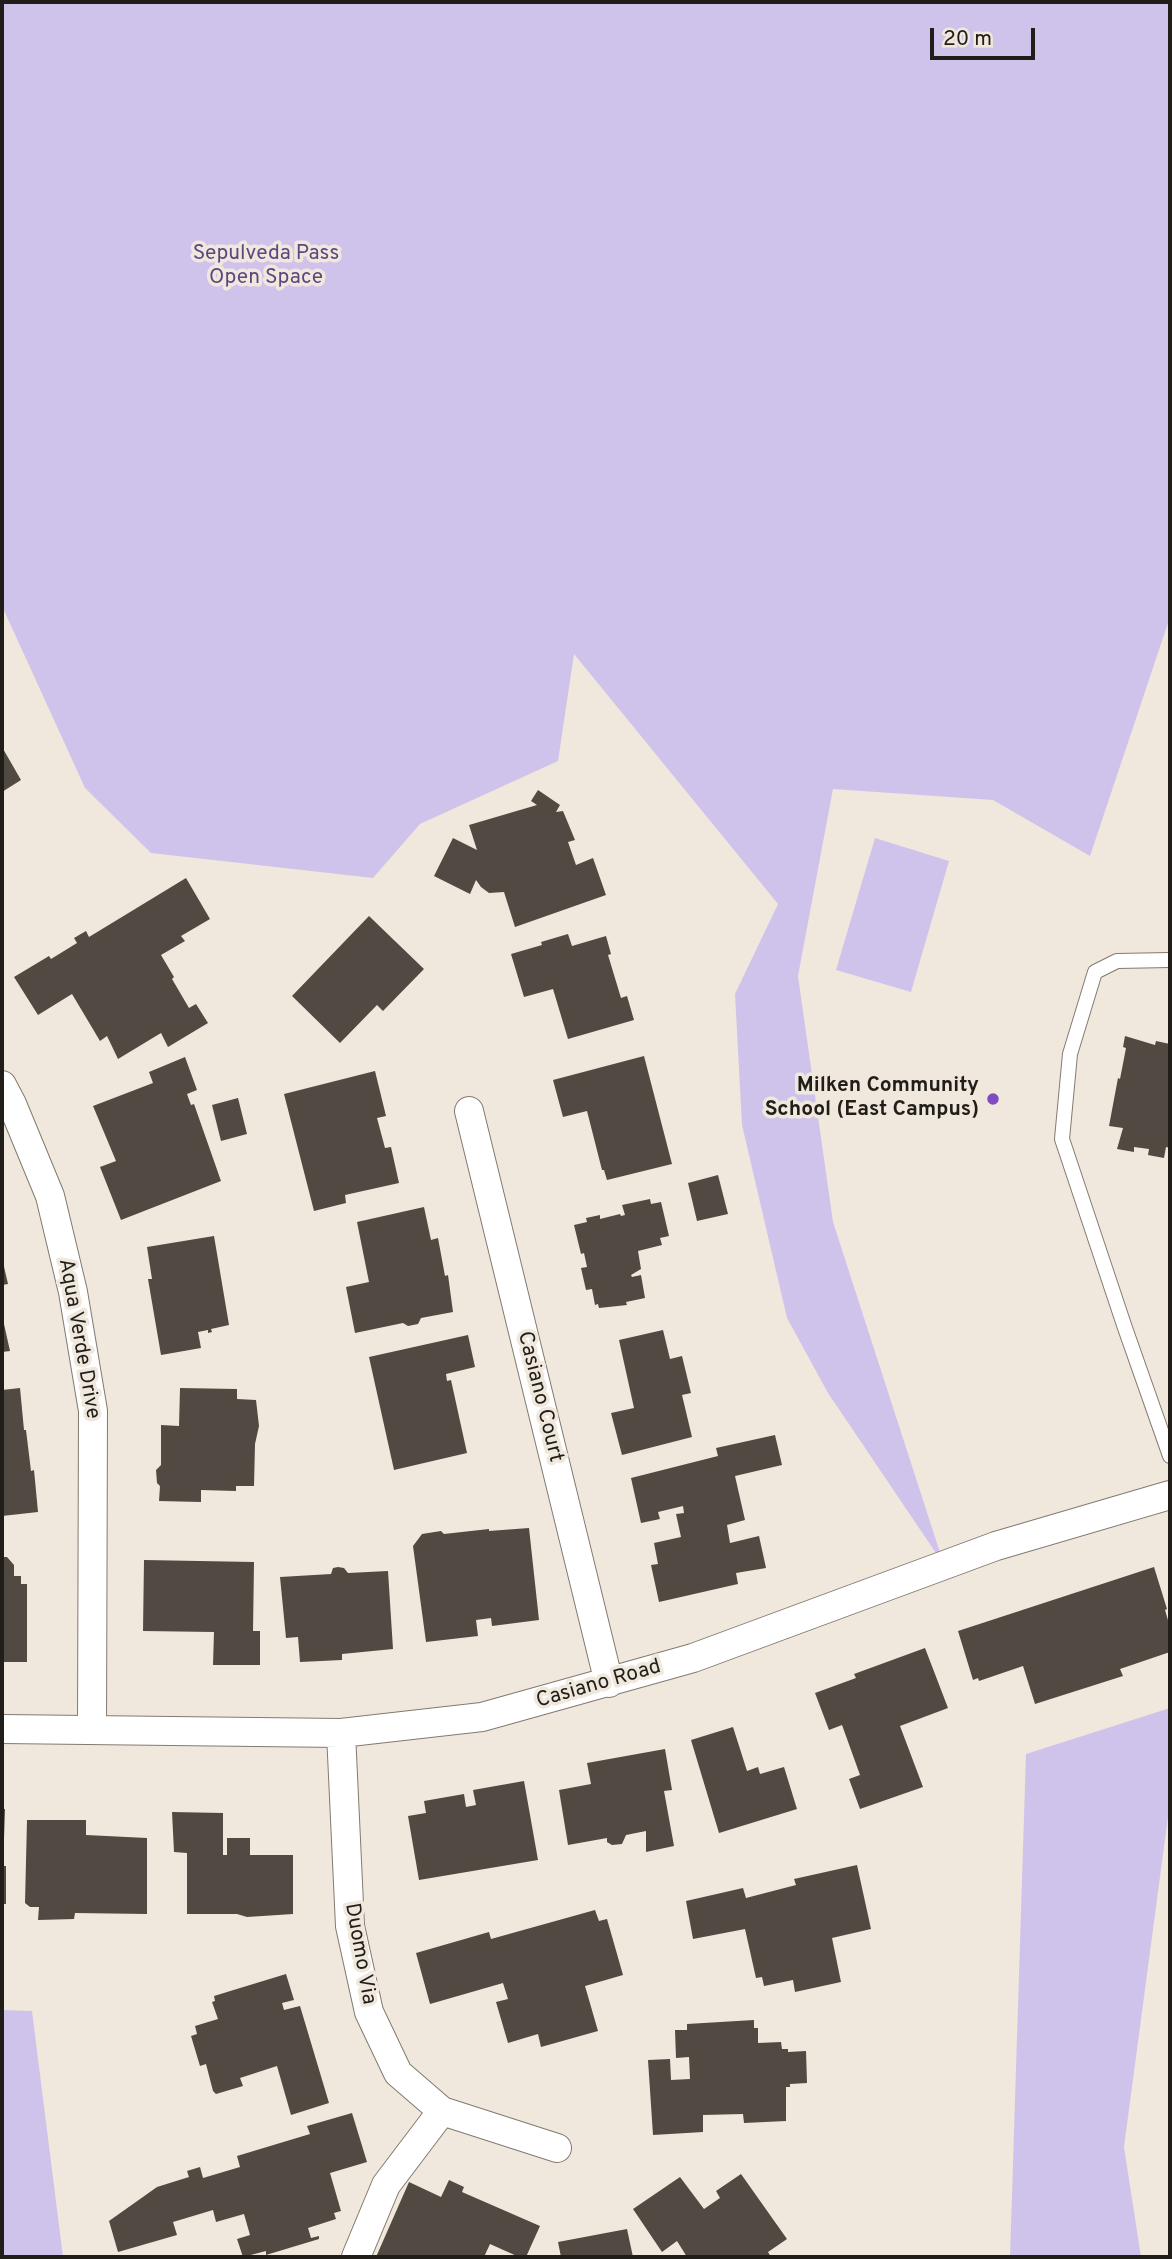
<!DOCTYPE html>
<style>
body{margin:0}
#map{position:relative;width:1172px;height:2259px;overflow:hidden;background:#f0e8dd;font-family:Overpass,sans-serif}
canvas{display:block}
.frame{position:absolute;inset:0;border:4px solid #211e1a;pointer-events:none}
.scale{position:absolute;left:930px;top:28px;width:105px;height:32px;box-sizing:border-box;border:4px solid #211e1a;border-top:0;padding-left:9px;font-size:21px;line-height:24px;white-space:nowrap;color:#211e1a;-webkit-text-stroke:5px #f0e8dd;paint-order:stroke}
</style>
<div id="map">
<canvas width="1172" height="2259"></canvas>
<div class="frame"></div>
<div class="scale">20 m</div>
</div>
<script>
const ctx = document.querySelector('canvas').getContext('2d');
ctx.lineJoin = 'round';
function fillPath(path, color) { ctx.fillStyle = color; ctx.fill(path, 'evenodd'); }
const shape = rows => new Path2D(rows.map(r => 'M' + r).join(''));
function trace(path, color, width, dash) { ctx.strokeStyle = color; ctx.lineWidth = width; ctx.lineCap = dash ? 'butt' : 'round'; ctx.setLineDash(dash || []); ctx.stroke(path); }
function label(font, color, halo, rows, align = 'center') {
  ctx.font = font + ' Overpass,sans-serif'; ctx.lineWidth = 7; ctx.setLineDash([]); ctx.textBaseline = 'middle'; ctx.strokeStyle = halo; ctx.fillStyle = color; for (const [text, x, y, turn = 0] of rows) {
    ctx.save(); ctx.translate(x, y); ctx.rotate((+turn || 0) * Math.PI / 180); ctx.textAlign = isNaN(turn) ? turn : align; if (halo) ctx.strokeText(text, 0, 0); ctx.fillText(text, 0, 0); ctx.restore();
  }
}
const green = shape([
 [2,2,1170,2,1170,617,1090,856,993,800,833,789,798,976,833,1222,944,1565,828,1393,787,1318,742,1125,735,994,778,904,574,654,558,761,420,824,373,878,151,853,85,788,2,606],
 [875,838,949,861,911,992,836,970],
 [1170,1708,1170,1802,1124,2147,1141,2257,1010,2257,1026,1754],
 [2,2010,32,2011,63,2257,2,2257]
]);
const building = shape([
 [2,747,21,780,2,792],
 [538,790,560,805,556,812,563,811,575,840,568,842,576,865,593,858,606,895,515,927,504,892,489,893,481,887,476,880,470,894,434,876,453,838,477,850,469,825,537,805,531,801],
 [186,878,210,919,181,936,185,941,161,955,174,977,172,979,189,1008,196,1004,208,1023,168,1047,161,1033,118,1059,107,1036,100,1041,72,994,38,1015,14,977,49,956,51,959,77,943,74,938,86,931,89,937],
 [369,916,424,969,383,1011,377,1005,340,1043,292,996],
 [568,934,572,946,606,936,611,954,608,955,621,998,627,996,634,1020,568,1039,553,989,524,997,511,954,542,945,541,942],
 [1125,1036,1155,1045,1156,1041,1170,1044,1170,1148,1166,1147,1164,1158,1148,1155,1149,1149,1134,1147,1134,1152,1117,1149,1123,1128,1109,1126,1118,1078,1120,1079,1126,1048,1123,1047],
 [644,1056,672,1164,607,1180,604,1170,602,1170,587,1111,563,1117,553,1080],
 [185,1057,197,1090,187,1094,191,1105,194,1104,221,1181,121,1220,100,1167,116,1161,93,1106,153,1083,149,1072],
 [375,1071,386,1116,377,1118,385,1148,391,1147,399,1183,345,1195,346,1203,314,1211,284,1094],
 [238,1098,247,1134,221,1141,212,1105],
 [718,1175,728,1214,697,1221,688,1183],
 [650,1199,651,1204,661,1202,669,1236,660,1238,662,1245,638,1251,641,1269,631,1275,632,1277,641,1275,645,1298,626,1302,627,1305,599,1308,598,1304,595,1305,592,1289,586,1290,581,1268,587,1267,584,1253,581,1254,574,1225,587,1222,586,1218,600,1215,600,1219,620,1214,621,1216,625,1215,622,1205],
 [424,1207,431,1240,438,1238,445,1276,448,1275,453,1312,421,1318,418,1324,408,1326,403,1323,355,1333,346,1287,369,1282,357,1222],
 [214,1236,229,1325,211,1329,212,1332,208,1333,208,1330,198,1332,201,1348,161,1355,148,1279,152,1279,147,1247],
 [2,1258,8,1284,2,1285],
 [2,1315,10,1351,2,1352],
 [663,1330,670,1359,682,1356,691,1393,682,1395,692,1437,622,1455,611,1413,634,1408,619,1340],
 [468,1335,475,1367,446,1374,447,1381,451,1380,467,1453,394,1470,369,1357],
 [20,1388,24,1430,26,1430,31,1471,34,1470,38,1512,2,1516,2,1390],
 [180,1388,237,1389,237,1399,256,1400,259,1426,255,1444,254,1486,236,1486,236,1491,201,1490,201,1502,159,1501,160,1486,157,1483,156,1470,161,1465,161,1425,179,1426],
 [775,1435,782,1465,735,1476,745,1520,727,1525,730,1543,759,1536,766,1568,736,1573,738,1584,659,1602,651,1565,658,1564,654,1543,681,1537,676,1514,684,1513,683,1506,658,1512,660,1519,641,1523,631,1478,718,1456,716,1448],
 [529,1528,539,1620,492,1626,491,1618,476,1620,478,1636,426,1642,413,1546,422,1534,441,1531,444,1534,489,1529,489,1531],
 [2,1557,7,1557,14,1565,14,1576,21,1576,21,1584,27,1584,27,1662,2,1662],
 [144,1560,254,1562,253,1631,260,1631,260,1665,213,1665,214,1632,143,1631],
 [338,1567,344,1568,348,1573,388,1571,393,1649,342,1654,342,1660,300,1662,298,1637,286,1638,280,1577,331,1574,333,1568],
 [1154,1567,1167,1609,1165,1610,1170,1627,1170,1652,1120,1669,1123,1676,1035,1704,1023,1666,979,1681,978,1678,973,1680,958,1631],
 [925,1648,948,1708,900,1726,923,1787,860,1809,849,1779,860,1775,842,1725,829,1730,815,1693,856,1678,854,1674],
 [733,1727,747,1771,758,1767,760,1774,784,1767,797,1809,719,1833,691,1740],
 [665,1749,672,1790,664,1791,674,1846,646,1852,646,1831,626,1835,622,1844,612,1845,607,1842,607,1838,568,1845,559,1790,591,1784,587,1763],
 [524,1781,538,1860,419,1880,408,1816,426,1813,424,1801,464,1794,466,1807,476,1805,473,1790],
 [2,1809,5,1809,4,1839,2,1839],
 [172,1812,223,1813,223,1855,227,1855,227,1838,250,1838,250,1855,293,1855,293,1914,247,1917,237,1914,187,1914,187,1853,174,1852],
 [27,1820,86,1820,86,1835,147,1838,147,1914,75,1913,74,1919,38,1920,39,1907,30,1907,25,1903],
 [857,1865,871,1929,832,1938,841,1982,795,1992,793,1980,764,1986,762,1977,756,1978,745,1929,693,1939,686,1901,743,1888,746,1898,796,1885,794,1879],
 [2,1866,6,1866,6,1904,2,1904],
 [595,1910,599,1921,607,1919,623,1975,585,1986,598,2031,541,2047,538,2034,508,2043,496,2002,508,1999,503,1983,430,2004,416,1953,489,1932,491,1939],
 [286,1974,294,2000,282,2003,284,2010,300,2006,329,2103,291,2115,277,2066,240,2078,243,2086,216,2094,213,2091,206,2064,200,2066,191,2036,197,2034,195,2026,218,2019,212,2002,215,2001,214,1996],
 [754,2020,754,2028,758,2028,758,2043,781,2042,782,2049,788,2049,788,2052,806,2051,807,2083,790,2084,790,2087,786,2087,786,2121,744,2123,743,2114,703,2115,703,2132,653,2135,648,2060,670,2059,671,2080,690,2079,689,2057,676,2058,675,2030,687,2030,687,2024],
 [352,2113,367,2162,330,2173,341,2211,334,2213,336,2219,308,2228,311,2238,319,2236,319,2239,266,2255,266,2251,243,2257,237,2239,250,2235,244,2214,216,2222,213,2210,173,2222,177,2235,118,2252,109,2221,157,2187,189,2177,187,2171,200,2167,203,2178,240,2167,237,2156,310,2134,307,2126],
 [741,2174,787,2239,768,2252,771,2257,687,2257,677,2241,662,2252,633,2209,680,2177,704,2209,720,2198,716,2191],
 [449,2180,464,2187,462,2192,540,2226,526,2257,519,2257,490,2244,484,2257,376,2257,409,2182,441,2197],
 [627,2229,633,2257,561,2257,558,2242]
]);
const service = shape([
 [1170,960,1117,961,1095,972,1070,1054,1062,1139,1124,1325,1170,1456]
]);
const minor = shape([
 [2,1085,12,1104,50,1196,73,1292,93,1411,92,1729],
 [469,1111,609,1683],
 [2,1729,341,1733,482,1717,693,1658,996,1546,1170,1495],
 [341,1733,350,1926,369,2012,398,2073,442,2111,557,2148],
 [356,2257,386,2185,442,2111]
]);
const markers = [
 [993,1099,7,"#7e4bc2"]
];
const parkNames = [
 ["Sepulveda Pass",266,255],
 ["Open Space",266,279]
];
const poiNames = [
 ["Milken Community",979,1087],
 ["School (East Campus)",979,1111]
];
const streetNames = [
 ["Aqua Verde Drive",78,1339,80],
 ["Casiano Court",539,1397,76],
 ["Casiano Road",599,1685,-16],
 ["Duomo Via",359,1954,80]
];
fillPath(green, '#d0c3eb');
fillPath(building, '#514a42');
trace(service, '#827a71', 16);
trace(minor, '#827a71', 30);
trace(service, '#fff', 14);
trace(minor, '#fff', 28);
for (const [x, y, r, color] of markers) { const dot = new Path2D(); dot.arc(x, y, r, 0, 2 * Math.PI); ctx.fillStyle = color; ctx.fill(dot); trace(dot, '#f0e8dd', 2.5); }
label('21px', '#5d4781', '#f0e8dd', parkNames);
label('bold 21px', '#211e1a', '#f0e8dd', poiNames, 'right');
label('21px', '#211e1a', '#f0e8dd', streetNames);
</script>
